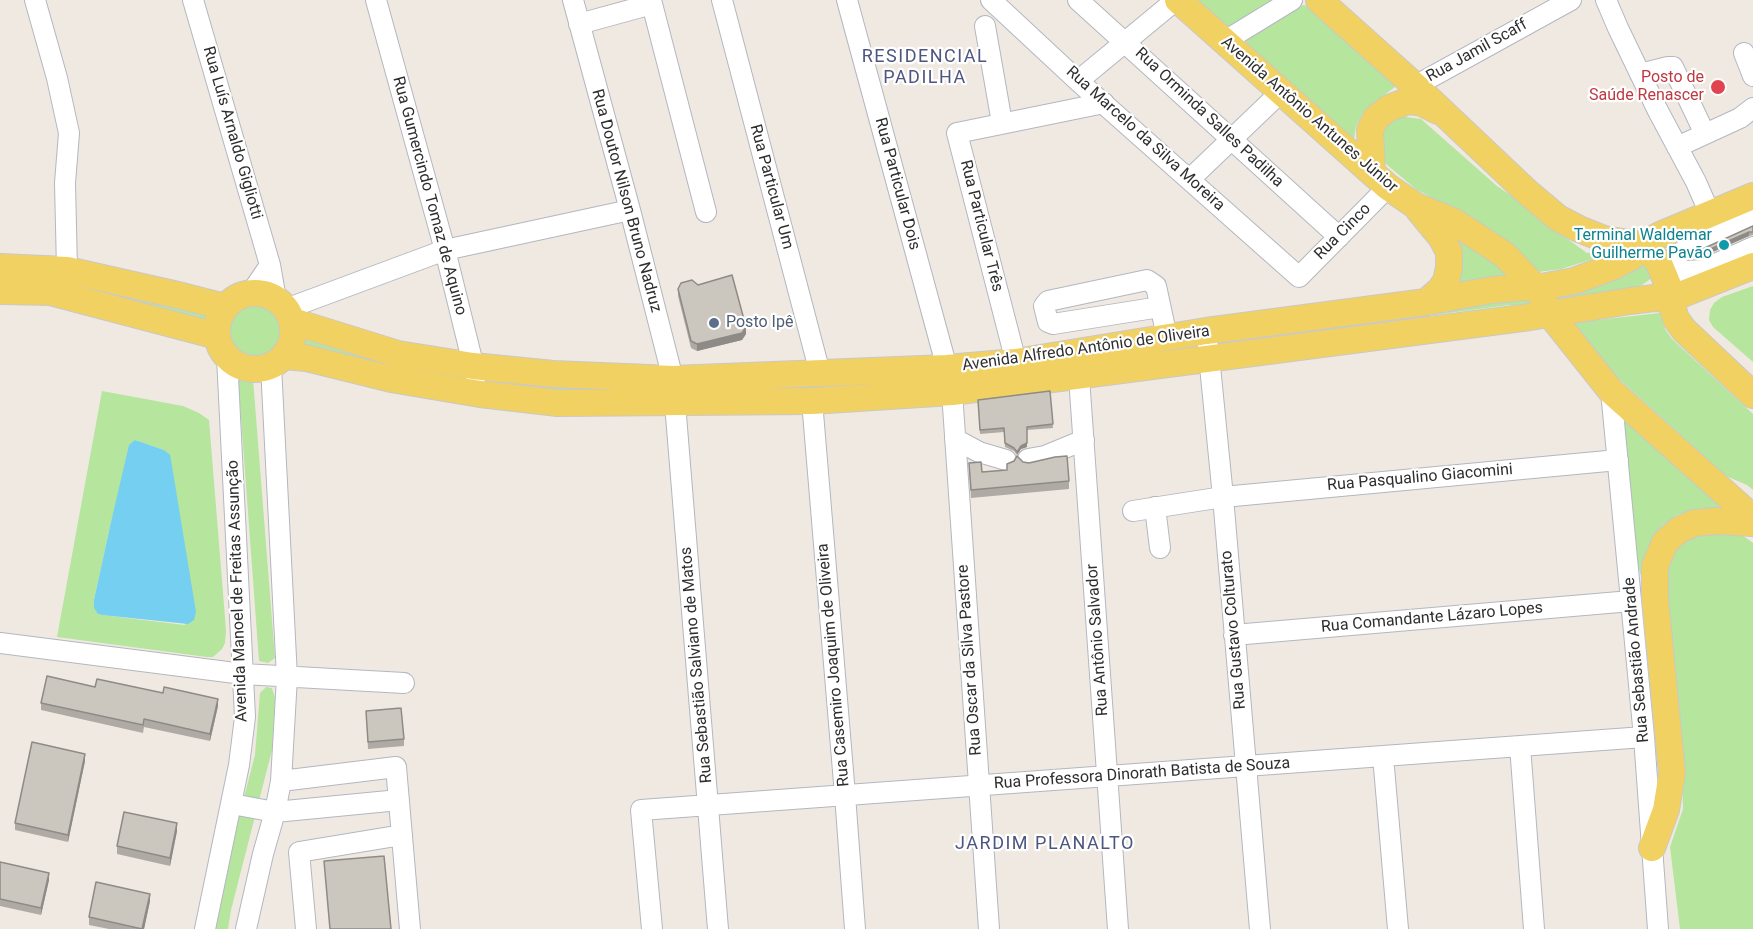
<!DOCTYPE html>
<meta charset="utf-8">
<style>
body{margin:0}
canvas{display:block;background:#efe9e1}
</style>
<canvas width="1753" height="929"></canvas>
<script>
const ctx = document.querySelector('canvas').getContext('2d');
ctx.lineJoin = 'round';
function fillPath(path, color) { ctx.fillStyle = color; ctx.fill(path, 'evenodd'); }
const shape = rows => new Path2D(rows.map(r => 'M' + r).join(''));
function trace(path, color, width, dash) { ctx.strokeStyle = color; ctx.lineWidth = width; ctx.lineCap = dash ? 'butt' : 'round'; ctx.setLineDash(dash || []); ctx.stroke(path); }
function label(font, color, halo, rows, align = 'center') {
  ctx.font = font + ' Roboto,sans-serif'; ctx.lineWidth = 4.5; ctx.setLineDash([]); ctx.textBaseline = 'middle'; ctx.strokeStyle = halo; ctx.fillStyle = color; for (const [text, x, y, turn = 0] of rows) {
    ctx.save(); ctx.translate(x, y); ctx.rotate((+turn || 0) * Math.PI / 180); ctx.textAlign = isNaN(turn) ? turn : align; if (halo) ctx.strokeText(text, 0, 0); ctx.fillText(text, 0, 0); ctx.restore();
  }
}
const green = shape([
 [1188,0,1273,0,1227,28],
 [1303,5,1312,7,1396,86,1364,111,1356,126,1353,147,1246,47,1246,42,1249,37],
 [1398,116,1421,119,1497,186,1540,215,1566,238,1587,253,1607,250,1603,256,1561,269,1538,272,1431,197,1417,190,1386,164,1381,157,1380,139,1383,129,1389,121],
 [1448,235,1461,239,1494,263,1512,279,1451,284],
 [1640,265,1652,265,1653,277,1642,285,1626,291,1549,302,1547,294],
 [15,274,216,315,213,326],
 [1753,286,1753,362,1713,327,1709,320,1710,310,1714,303,1722,297],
 [1524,294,1535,310,1509,305,1149,353,993,377],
 '223 331a31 31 0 1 1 62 0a31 31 0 1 1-62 0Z',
 [1660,313,1665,329,1672,339,1753,414,1753,490,1747,485,1726,476,1618,378,1586,344,1570,323],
 [300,337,342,344,472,374,473,385,295,350],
 [238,377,244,380,253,379,275,658,268,663,259,661],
 [483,378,666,384,666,395,488,391],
 [102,391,183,406,199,413,209,420,226,630,225,643,222,649,213,657,207,657,57,637],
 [135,440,164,450,185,625,102,615,98,614,95,608,94,600,111,522],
 [1622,414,1724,507,1709,508,1677,515,1663,525,1656,532,1646,552,1642,579,1640,573,1633,541],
 [1735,530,1753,543,1753,929,1680,929,1670,847,1683,809,1680,713,1668,596,1668,567,1675,547,1691,532],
 [266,687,272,688,275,698,272,750,231,910,228,929,212,929,221,886,255,755,260,693]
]);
const water = shape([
 [135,440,164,450,170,455,171,460,196,612,194,620,188,624,102,615,98,614,94,608,94,600,111,522,129,445]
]);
const minor = shape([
 [35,0,57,78,69,133,65,183,67,270],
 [193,0,270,265,276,299],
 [376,0,445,250,476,376],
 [573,0,630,210,673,379,718,929],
 [651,0,706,212],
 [722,0,820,373],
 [847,0,947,368,952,392,989,929],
 [991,0,1078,81,1299,277,1388,187],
 [1078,0,1339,237],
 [1606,0,1618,28,1657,109,1696,182,1710,214],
 [579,24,652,4],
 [985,26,1002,123],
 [1225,41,1292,0],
 [1744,53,1753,76],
 [1640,74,1668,67,1673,67,1705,134],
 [1078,81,1176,0],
 [1415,86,1571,0],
 [1677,147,1740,118,1753,108],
 [1190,179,1281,92],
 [1663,273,1675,257,1691,245,1753,217],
 [1663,273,1702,270,1753,247],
 [251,293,270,265],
 [1160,307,1053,324,1048,322,1044,306,1048,301,1147,280,1156,286,1167,337],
 [286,309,445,250,630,210],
 [1208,346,1223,497,1260,929],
 [1016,362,957,133,1104,103],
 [1078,363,1118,929],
 [1611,391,1644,737,1658,929],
 [812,401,845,795,855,929],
 [955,439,979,452,1006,460],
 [1028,459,1045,456,1084,440],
 [1155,507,1160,548],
 [1133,511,1223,497,1618,460],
 [1234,635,1631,601],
 [0,643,243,674,404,683],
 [1520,746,1534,929],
 [1383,756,1398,929],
 [281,781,396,767,410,929],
 [232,804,275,812,399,800],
 [205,929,239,765,245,717,227,357],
 [246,929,263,854,275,812,281,781,287,677,271,366],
 [306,929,299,852,402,835],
 [652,929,641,810,1644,737]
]);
const major = shape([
 [1178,0,1388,187,1416,206,1453,221,1505,255,1536,288,1542,297,1549,313,1611,391,1753,518],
 [1319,0,1415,86,1526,191,1558,218,1579,229,1604,239,1642,245,1658,261,1668,285,1670,299,1676,319,1684,330,1753,395],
 [1372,173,1370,130,1376,118,1389,108,1408,101,1422,103,1438,111],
 [1418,209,1441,237,1449,252,1449,268,1446,281,1440,290,1426,302],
 [0,267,67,270,182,296,225,307],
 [0,291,50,292,217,336],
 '217 331a38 38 0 1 1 76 0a38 38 0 1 1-76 0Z',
 [292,321,398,354,473,366,553,374,673,379,947,368,1016,362,1206,331,1426,302,1491,290,1525,287,1536,288,1574,281,1612,267,1633,256,1642,245,1660,235,1753,196],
 [284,356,306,358,391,379,480,394,558,403,812,401,952,392,1530,317,1630,301,1654,298,1670,299,1753,266],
 [1652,848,1666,810,1672,773,1655,598,1655,566,1665,542,1679,530,1694,523,1716,521,1753,523]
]);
const wall = shape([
 [1753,226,1753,235,1749,236,1699,258,1698,251],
 [698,285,746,334,742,340,697,351,691,348,678,296,678,289],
 [1050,391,1053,428,1027,430,1027,447,1021,449,1017,455,1014,451,1005,447,1004,432,980,434,978,400],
 [1023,462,1069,481,1069,489,971,498,969,463,982,472,1007,470],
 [95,687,163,693,218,706,210,741,144,727,143,733,41,710,41,703],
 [366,711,404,739,404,746,368,749],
 [85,761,68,842,15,830,15,823],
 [177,831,170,866,117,854,117,846],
 [0,862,49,880,41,915,0,906],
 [150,901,144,929,109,929,89,925,89,917]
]);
const shadedWall = shape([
 [1749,232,1749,236,1699,258,1699,254],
 [746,327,746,334,742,340,697,351,697,344],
 [1027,443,1027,447,1021,449,1017,455,1017,452,1021,446],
 [218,699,218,706,210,741,210,734],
 [85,754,85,761,68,842,68,835],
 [177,823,177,831,170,866,170,858],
 [49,873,49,880,41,915,41,908],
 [150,894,150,901,144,929,142,929]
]);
const building = shape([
 [1753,226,1753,232,1749,232,1699,254,1698,251,1753,226],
 [732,275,746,327,742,333,697,344,691,341,678,289,681,283,692,280,698,285,732,275],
 [1050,391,1053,424,1027,427,1027,443,1021,446,1017,452,1014,448,1005,443,1004,428,980,430,978,400,1050,391],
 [1017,456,1023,462,1029,463,1055,457,1067,456,1069,481,971,490,969,463,981,462,982,472,1007,470,1007,464,1014,461,1017,456],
 [47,676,95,687,97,679,163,693,164,687,218,699,210,734,144,719,143,725,41,703,47,676],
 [401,708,404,739,368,742,366,711,401,708],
 [32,742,85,754,68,835,15,823,32,742],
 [124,812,177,823,170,858,117,846,124,812],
 [384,856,391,929,330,929,324,861,384,856],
 [0,862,49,873,41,908,0,899,0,862],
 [96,882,150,894,142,929,89,917,96,882]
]);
const markers = [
 [1718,87,8,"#e0444e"],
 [1724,245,6,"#0f9aa8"],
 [714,323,6,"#5c6f8a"]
];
const streetNames = [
 ["Rua Jamil Scaff",1477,51,-29],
 ["Avenida Antônio Antunes Júnior",1309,115,41],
 ["Rua Orminda Salles Padilha",1209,118,43],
 ["Rua Luís Arnaldo Gigliotti",232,133,74],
 ["Rua Marcelo da Silva Moreira",1145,139,42],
 ["Rua Particular Dois",897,184,75],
 ["Rua Particular Um",771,187,75],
 ["Rua Gumercindo Tomaz de Aquino",429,196,75],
 ["Rua Doutor Nilson Bruno Nadruz",626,201,75],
 ["Rua Particular Três",981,226,76],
 ["Rua Cinco",1343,232,-45],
 ["Avenida Alfredo Antônio de Oliveira",1086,349,-8],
 ["Rua Pasqualino Giacomini",1420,478,-5],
 ["Avenida Manoel de Freitas Assunção",238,591,-92],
 ["Rua Comandante Lázaro Lopes",1432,618,-5],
 ["Rua Gustavo Colturato",1234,630,-95],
 ["Rua Antônio Salvador",1098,640,-94],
 ["Rua Oscar da Silva Pastore",970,660,-94],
 ["Rua Sebastião Andrade",1637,660,-95],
 ["Rua Sebastião Salviano de Matos",697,665,-95],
 ["Rua Casemiro Joaquim de Oliveira",834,665,-95],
 ["Rua Professora Dinorath Batista de Souza",1142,774,-4]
];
const healthNames = [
 ["Posto de",1704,78],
 ["Saúde Renascer",1704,96]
];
const cultureNames = [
 ["Terminal Waldemar",1712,236],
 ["Guilherme Pavão",1712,254]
];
const serviceNames = [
 ["Posto Ipê",726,323]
];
const neighbourhoodNames = [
 ["RESIDENCIAL",925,57],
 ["PADILHA",925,78],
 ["JARDIM PLANALTO",1045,844]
];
fillPath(green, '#b6e59e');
fillPath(water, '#75cff0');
trace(minor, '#b4b7c1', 22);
trace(major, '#c9c9c9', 28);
trace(minor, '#fff', 20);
trace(major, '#f2d163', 26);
fillPath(wall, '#afaba4');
fillPath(shadedWall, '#8e8b86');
fillPath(building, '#cbc7bf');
trace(building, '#8e8b86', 1.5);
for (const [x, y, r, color] of markers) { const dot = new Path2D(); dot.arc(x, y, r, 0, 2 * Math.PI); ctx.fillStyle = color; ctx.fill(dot); trace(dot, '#fff', 2); }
label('16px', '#2e2e2e', '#fff', streetNames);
label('16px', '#be3a42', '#fff', healthNames, 'right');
label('16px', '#0d838f', '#fff', cultureNames, 'right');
label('16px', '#4e5e75', '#fff', serviceNames, 'left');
ctx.letterSpacing = '1.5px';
label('18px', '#4d5680', '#fff', neighbourhoodNames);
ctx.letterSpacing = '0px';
</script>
